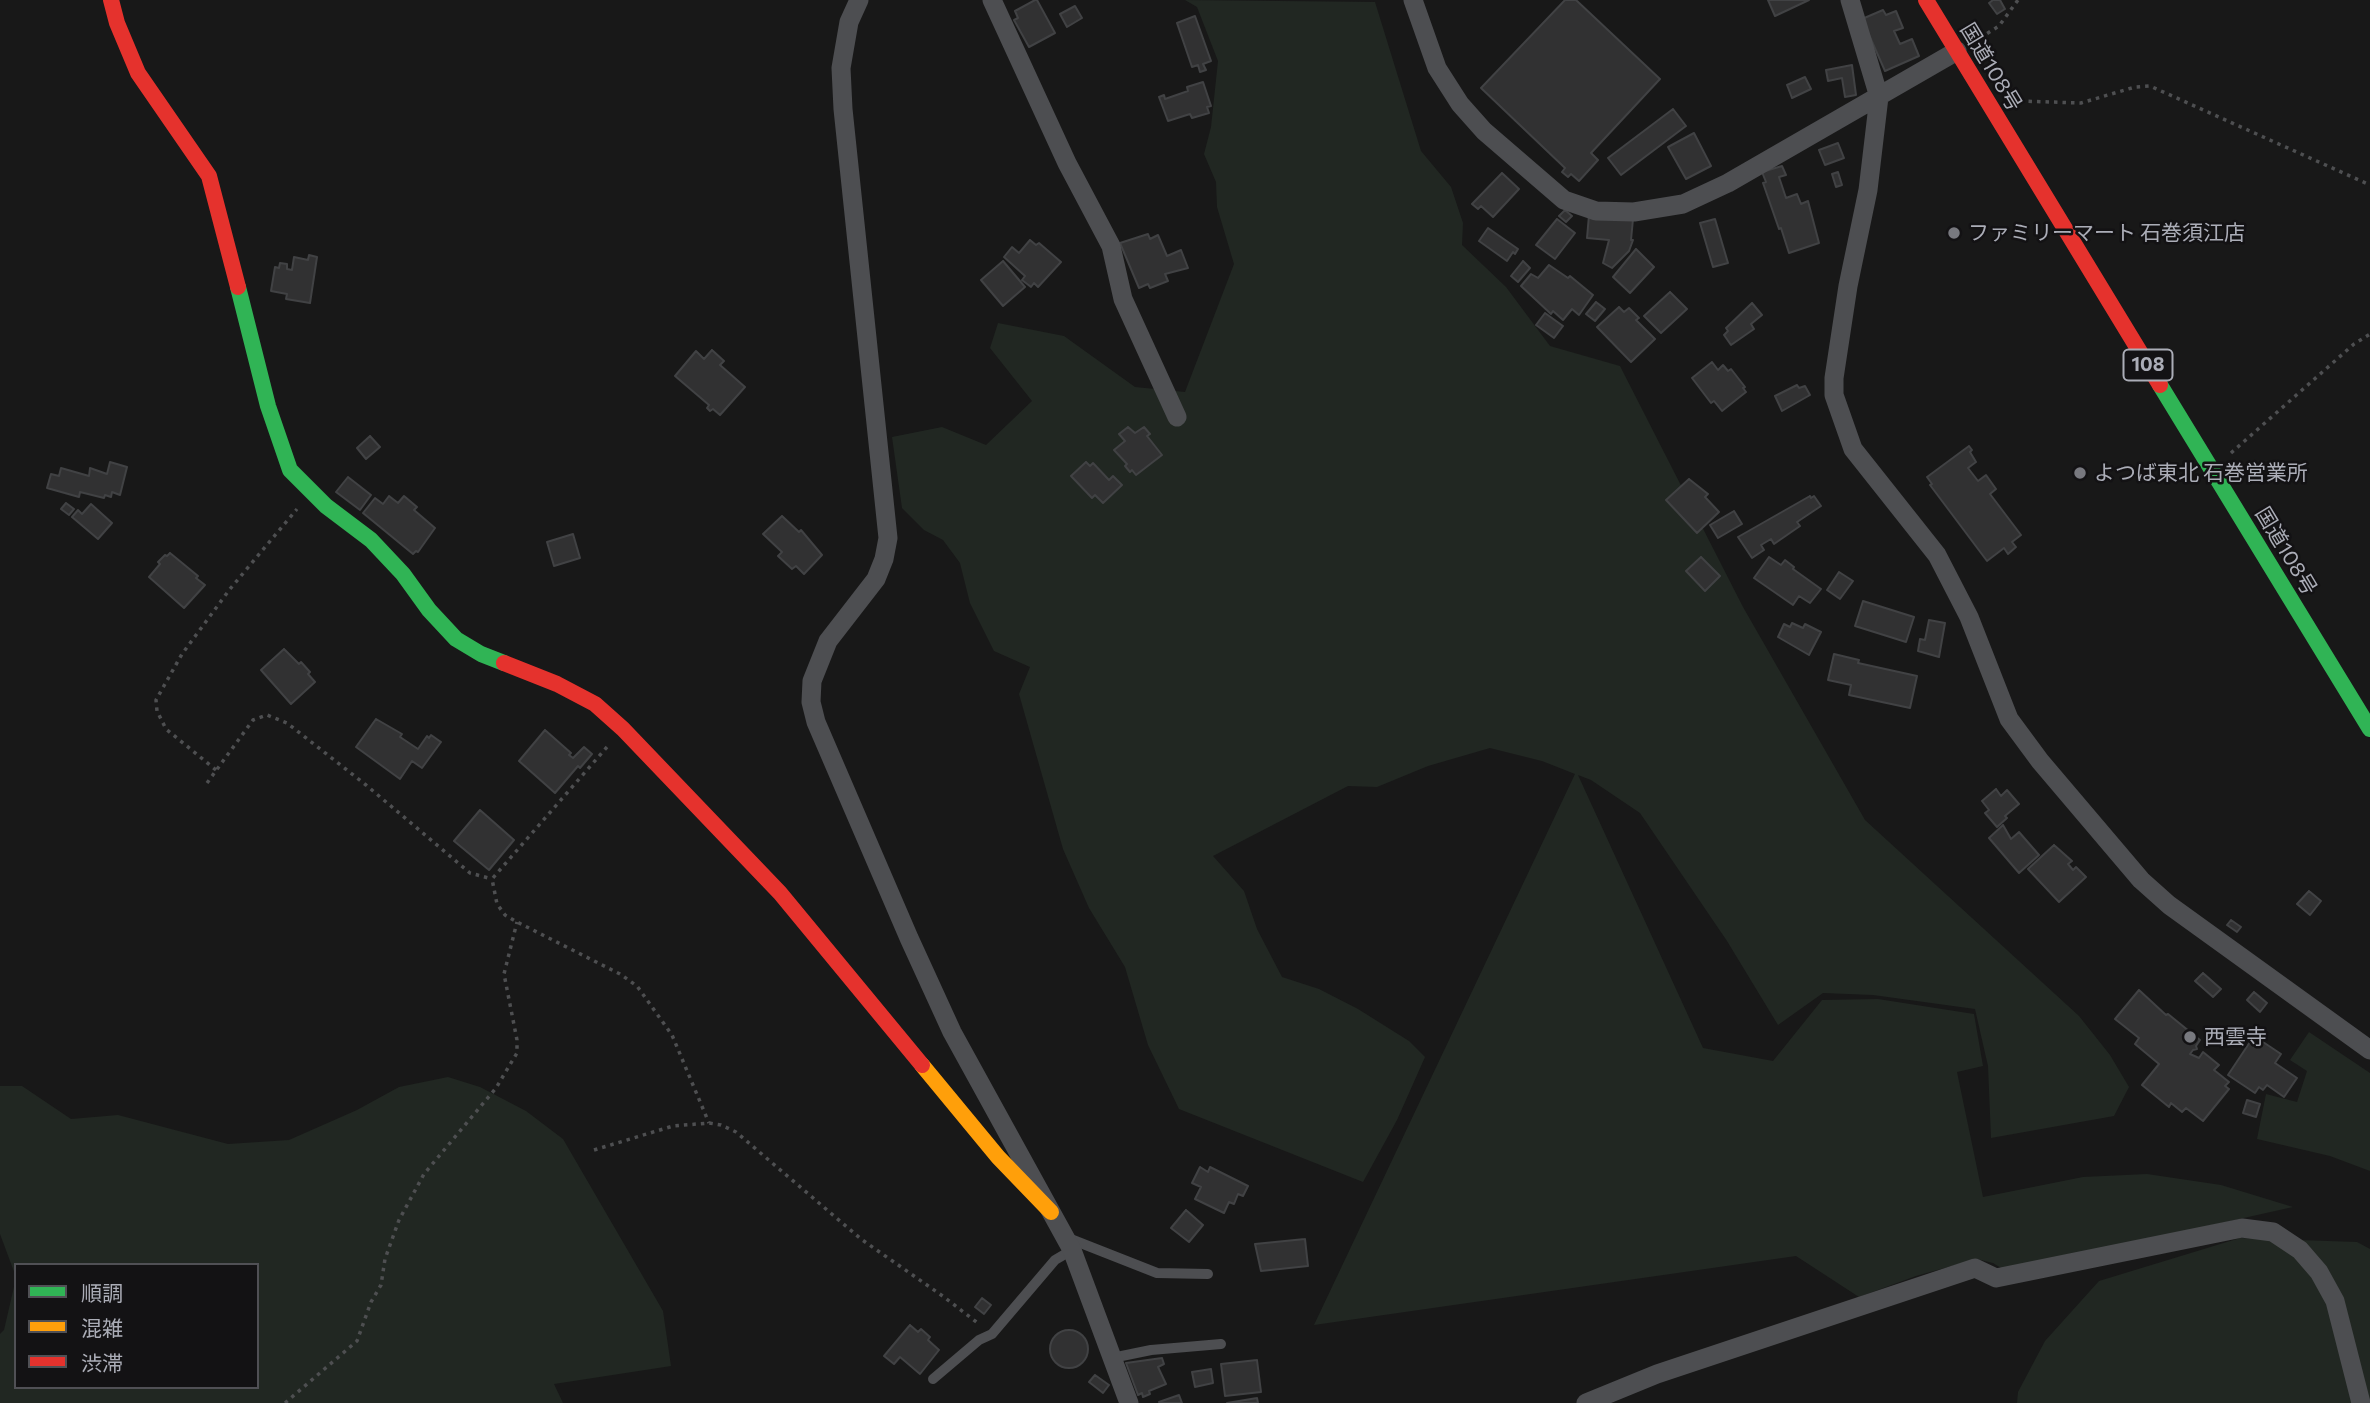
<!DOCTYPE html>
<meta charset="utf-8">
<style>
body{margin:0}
#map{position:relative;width:2370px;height:1403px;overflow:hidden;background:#181818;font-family:Commissioner,"Noto Sans JP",sans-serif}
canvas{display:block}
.legend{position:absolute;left:14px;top:1263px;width:245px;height:126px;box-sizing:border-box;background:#131214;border:2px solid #505055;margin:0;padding:9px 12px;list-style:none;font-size:21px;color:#abadb7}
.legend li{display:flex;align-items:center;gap:14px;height:35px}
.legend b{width:35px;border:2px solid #505055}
</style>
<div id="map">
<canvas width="2370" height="1403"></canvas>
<ul class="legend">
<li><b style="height:9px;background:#30b455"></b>順調</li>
<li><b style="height:9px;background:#ff9f0a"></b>混雑</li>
<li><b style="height:9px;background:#e5322d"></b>渋滞</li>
</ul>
</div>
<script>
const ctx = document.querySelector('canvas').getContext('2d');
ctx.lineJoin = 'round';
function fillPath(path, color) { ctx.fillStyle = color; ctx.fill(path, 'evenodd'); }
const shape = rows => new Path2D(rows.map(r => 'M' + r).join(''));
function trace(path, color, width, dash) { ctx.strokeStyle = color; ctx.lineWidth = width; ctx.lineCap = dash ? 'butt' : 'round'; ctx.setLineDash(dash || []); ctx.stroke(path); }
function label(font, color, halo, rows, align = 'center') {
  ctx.font = font + ' Commissioner,"Noto Sans JP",sans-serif'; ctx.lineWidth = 5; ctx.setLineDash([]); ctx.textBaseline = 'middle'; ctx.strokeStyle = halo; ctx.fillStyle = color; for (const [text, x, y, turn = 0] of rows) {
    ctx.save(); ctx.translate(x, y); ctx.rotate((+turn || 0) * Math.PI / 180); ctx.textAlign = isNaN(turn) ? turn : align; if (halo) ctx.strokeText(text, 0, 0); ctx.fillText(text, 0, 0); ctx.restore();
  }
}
const green = shape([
 [1185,0,1375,2,1421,151,1451,187,1463,223,1462,245,1506,287,1550,346,1620,366,1743,607,1865,820,2079,1016,2110,1055,2129,1087,2114,1116,1991,1138,1988,1066,1975,1009,1873,995,1823,993,1778,1025,1727,941,1640,813,1591,780,1578,775,1703,1048,1773,1061,1822,1000,1878,999,1974,1014,1983,1066,1957,1072,1983,1197,2083,1177,2147,1174,2221,1185,2293,1207,2006,1271,1993,1263,1977,1259,1916,1276,1859,1297,1796,1256,1314,1325,1575,774,1542,761,1490,748,1428,766,1377,787,1348,786,1213,856,1244,891,1257,929,1282,977,1319,989,1358,1009,1409,1041,1425,1057,1397,1120,1363,1182,1179,1109,1148,1045,1125,967,1089,908,1063,849,1019,694,1030,667,994,651,970,603,960,563,943,540,924,530,902,508,892,437,942,427,986,445,1032,401,990,348,998,323,1064,336,1135,387,1185,392,1234,264,1217,207,1216,182,1204,154,1211,127,1218,61,1197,7],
 [2309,1032,2370,1073,2370,1171,2330,1156,2257,1139,2266,1094,2297,1102,2307,1071,2290,1060],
 [448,1077,480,1087,526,1111,563,1139,663,1311,671,1366,554,1384,563,1403,0,1403,0,1334,4,1330,16,1278,16,1387,257,1387,257,1265,16,1265,16,1277,0,1234,0,1086,22,1086,71,1119,118,1115,228,1144,289,1140,357,1110,399,1087],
 [2240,1238,2357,1242,2370,1249,2370,1403,2017,1403,2018,1392,2045,1341,2099,1281]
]);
const building = shape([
 [1035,0,1037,0,1055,33,1029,47,1014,20,1018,18,1015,11,1035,0],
 [1576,0,1660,79,1591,153,1598,160,1579,181,1571,174,1568,177,1562,172,1565,168,1481,88,1565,0,1576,0],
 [1768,0,1809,0,1775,16,1768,0],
 [1993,0,2000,0,2005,9,1997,14,1989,3,1993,0],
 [1075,6,1082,18,1067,27,1060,14,1075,6],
 [1883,10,1886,15,1896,11,1903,28,1894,31,1900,44,1912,39,1919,56,1885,71,1862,19,1883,10],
 [1195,16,1211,61,1203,64,1206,70,1200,72,1198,65,1192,67,1177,23,1195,16],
 [1852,65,1856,95,1845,97,1842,78,1828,81,1826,70,1852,65],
 [1805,77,1811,89,1792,98,1787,85,1805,77],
 [1203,82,1211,106,1207,107,1209,113,1192,118,1190,114,1168,121,1159,97,1164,95,1165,99,1188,91,1187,87,1203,82],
 [1673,109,1686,126,1621,175,1608,158,1673,109],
 [1694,133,1711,166,1686,179,1668,147,1694,133],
 [1838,143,1844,158,1825,165,1819,150,1838,143],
 [1782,166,1786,175,1779,177,1786,198,1797,194,1801,204,1808,201,1819,243,1789,253,1781,228,1779,229,1763,183,1766,182,1762,172,1782,166],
 [1838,172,1842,185,1836,187,1832,174,1838,172],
 [1502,173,1519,189,1493,217,1481,206,1478,209,1472,204,1502,173],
 [1565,210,1572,216,1566,222,1559,216,1565,210],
 [1589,215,1633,219,1631,240,1633,240,1629,251,1612,268,1603,263,1609,240,1587,238,1589,215],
 [1557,219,1575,233,1555,259,1536,245,1557,219],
 [1715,219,1728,263,1713,267,1700,223,1715,219],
 [1488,228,1518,249,1515,254,1513,252,1507,261,1479,241,1488,228],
 [1148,234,1150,239,1158,235,1167,256,1181,250,1188,268,1165,274,1168,281,1150,288,1148,284,1139,288,1120,243,1148,234],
 [1030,240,1036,245,1039,243,1061,262,1038,287,1034,283,1031,287,1022,280,1025,276,1004,257,1012,247,1019,253,1030,240],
 [1636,249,1654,267,1630,293,1613,277,1636,249],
 [309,255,317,257,310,303,286,299,287,294,271,291,275,267,279,268,280,263,287,264,287,269,292,270,294,257,308,260,309,255],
 [1003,261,1025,287,1003,306,981,280,1003,261],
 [1523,261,1530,268,1518,282,1511,276,1523,261],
 [1549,265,1568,278,1570,276,1593,295,1579,315,1572,309,1563,320,1553,311,1551,314,1521,286,1531,274,1538,278,1549,265],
 [1670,292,1687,309,1661,333,1644,316,1670,292],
 [1596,302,1605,309,1595,321,1586,314,1596,302],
 [1752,303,1762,315,1751,324,1754,329,1731,345,1724,335,1728,331,1726,328,1752,303],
 [1619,307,1624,312,1629,308,1639,318,1636,320,1655,339,1631,362,1597,327,1619,307],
 [1545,313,1563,326,1554,338,1536,325,1545,313],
 [712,350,724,361,720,365,745,387,720,415,713,409,710,411,707,408,709,405,675,376,696,351,704,359,712,350],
 [1712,362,1718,370,1723,365,1728,371,1731,369,1745,387,1743,388,1746,392,1722,411,1714,401,1711,403,1692,378,1712,362],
 [1797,385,1799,388,1805,386,1810,395,1782,411,1775,396,1797,385],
 [1128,427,1135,433,1144,427,1150,434,1147,436,1162,455,1136,475,1132,470,1130,472,1125,466,1127,464,1114,450,1125,441,1119,434,1128,427],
 [370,436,380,447,366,459,357,448,370,436],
 [1969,446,1972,450,1970,452,1976,462,1968,468,1978,481,1986,475,1996,489,1990,494,2021,535,2012,542,2016,547,2008,554,2004,548,1987,561,1930,485,1932,484,1927,477,1969,446],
 [110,462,127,467,120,495,112,492,111,497,105,495,104,498,80,492,79,497,47,488,51,474,59,476,61,468,89,476,90,468,107,474,110,462],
 [1086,462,1090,466,1093,463,1109,480,1113,476,1122,485,1103,503,1095,495,1092,498,1071,476,1086,462],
 [348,477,371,495,360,510,336,492,348,477],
 [1689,479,1708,494,1705,497,1719,512,1697,533,1666,500,1689,479],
 [389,496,398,503,404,496,417,507,414,510,435,528,418,552,416,551,413,554,363,513,375,498,383,504,389,496],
 [1810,496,1811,498,1814,496,1821,506,1797,522,1800,526,1774,544,1771,539,1761,545,1764,550,1752,558,1738,537,1810,496],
 [66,503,74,509,69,515,61,509,66,503],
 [91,504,112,523,98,539,72,517,78,510,82,514,91,504],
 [1734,511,1742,524,1718,538,1710,525,1734,511],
 [782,516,799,532,801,530,822,555,804,574,796,566,792,569,778,556,782,552,763,534,782,516],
 [573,534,580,558,554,566,547,542,573,534],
 [170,553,198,576,196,578,205,585,184,608,149,577,160,564,158,562,165,555,167,556,170,553],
 [1701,557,1720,576,1705,591,1686,571,1701,557],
 [1769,557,1781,565,1785,560,1794,567,1793,569,1821,589,1810,603,1799,596,1793,605,1754,578,1769,557],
 [1839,572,1853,581,1840,599,1827,590,1839,572],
 [1863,601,1914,617,1906,642,1855,626,1863,601],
 [1929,620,1945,623,1939,657,1918,651,1920,639,1925,640,1929,620],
 [1792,623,1803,628,1805,624,1821,632,1809,655,1778,637,1784,624,1790,627,1792,623],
 [284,649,299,664,301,662,310,672,308,674,315,682,291,704,261,670,284,649],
 [1834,654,1859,660,1858,663,1917,676,1910,708,1849,695,1851,685,1828,680,1834,654],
 [376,719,402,734,400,737,418,749,427,736,429,738,431,735,441,742,422,768,412,761,400,779,356,747,376,719],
 [545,730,571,753,569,755,573,758,584,747,592,754,580,768,578,766,555,793,519,761,545,730],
 [1996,789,2001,796,2007,790,2019,804,2005,816,2007,818,1997,827,1985,813,1989,810,1982,801,1996,789],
 [480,810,514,840,489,870,454,841,480,810],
 [2003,825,2011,839,2019,832,2039,855,2019,873,1989,838,2003,825],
 [2054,845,2072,861,2068,864,2073,870,2076,867,2086,877,2059,902,2028,869,2054,845],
 [2309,891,2321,901,2310,915,2297,904,2309,891],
 [2231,920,2241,927,2237,932,2227,925,2231,920],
 [2203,973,2221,989,2213,997,2195,981,2203,973],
 [2139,990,2166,1015,2168,1014,2200,1040,2196,1046,2197,1049,2193,1050,2190,1054,2199,1058,2203,1052,2219,1065,2214,1070,2229,1082,2225,1086,2229,1089,2203,1121,2186,1108,2182,1112,2171,1103,2169,1107,2142,1085,2159,1064,2135,1044,2139,1038,2115,1019,2139,990],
 [2254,992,2267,1003,2260,1012,2247,1000,2254,992],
 [2254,1036,2281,1054,2275,1063,2297,1078,2284,1097,2267,1085,2263,1090,2259,1087,2255,1093,2228,1075,2254,1036],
 [2247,1100,2260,1104,2256,1117,2243,1113,2247,1100],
 [1200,1167,1208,1172,1210,1167,1248,1186,1243,1196,1238,1194,1234,1204,1229,1202,1224,1213,1195,1199,1201,1187,1192,1183,1200,1167],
 [1186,1210,1203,1225,1189,1242,1171,1228,1186,1210],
 [1305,1239,1308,1266,1261,1271,1255,1244,1305,1239],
 [982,1298,991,1305,984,1314,975,1307,982,1298],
 [910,1325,918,1332,921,1329,930,1337,928,1340,939,1350,920,1374,900,1357,894,1364,884,1356,910,1325],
 '1050 1349a19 19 0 1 1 38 0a19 19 0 1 1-38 0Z',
 [1162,1358,1164,1364,1158,1367,1166,1384,1149,1391,1150,1394,1143,1397,1142,1393,1138,1395,1126,1363,1162,1358],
 [1257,1360,1261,1392,1225,1396,1221,1364,1257,1360],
 [1211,1369,1213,1383,1195,1387,1192,1372,1211,1369],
 [1095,1375,1109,1385,1103,1393,1089,1382,1095,1375],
 [1179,1395,1182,1403,1160,1403,1159,1402,1179,1395],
 [1257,1398,1258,1403,1227,1403,1257,1398]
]);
const path = shape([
 [1980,38,1999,26,2018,0],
 [2020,101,2081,103,2135,87,2150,86,2370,185],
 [2231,453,2354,344,2370,334],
 [607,747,492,879,497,904,505,915,517,922,620,974,637,986,672,1035,709,1123],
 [216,770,166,729,157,711,156,700,182,654,230,589,297,509],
 [207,783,253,720,267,715,287,723,366,785,470,873,492,879],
 [594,1150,673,1126,709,1123,721,1125,736,1132,861,1239,944,1297,979,1324],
 [285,1403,357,1341,371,1302,381,1285,385,1259,399,1220,424,1174,496,1088,517,1053,517,1040,504,974,517,922]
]);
const lane = shape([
 [1068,1238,1157,1273,1208,1274],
 [1112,1358,1151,1350,1221,1344],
 [933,1379,979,1340,992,1334,1055,1260,1072,1250]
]);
const street = shape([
 [859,0,849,22,841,68,843,109,888,538,884,559,876,579,828,641,812,681,811,702,816,722,909,938,952,1032,1072,1250,1129,1403],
 [992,0,1067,163,1111,246,1123,299,1177,417],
 [1413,0,1437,68,1460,104,1484,131,1564,200,1596,211,1634,212,1683,204,1728,183,1957,51],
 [1850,0,1879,97,1868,190,1848,286,1834,378,1834,395,1853,449,1937,555,1969,617,2009,719,2040,761,2141,880,2169,905,2370,1050],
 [1586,1403,1657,1374,1975,1268,1996,1278,2242,1228,2273,1232,2300,1250,2319,1272,2335,1301,2361,1403]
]);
const fast = shape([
 [238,287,268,406,290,470,326,506,371,540,403,574,429,610,456,639,481,654,504,663],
 [2160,385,2370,729]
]);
const slow = shape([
 [922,1065,998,1157,1051,1212]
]);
const jam = shape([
 [111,0,117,23,138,73,209,176,238,287],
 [1926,0,2160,385],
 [504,663,557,684,595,704,623,729,780,893,922,1065]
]);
const markers = [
 [1954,233,7,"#78797f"],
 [2080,473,7,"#78797f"],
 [2190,1037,7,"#78797f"]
];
const shields = [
 [2148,365,49]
];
const shieldNames = [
 ["108",2148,365]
];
const streetNames = [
 ["国道108号",1991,67,59],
 ["国道108号",2286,551,59]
];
const poiNames = [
 ["ファミリーマート 石巻須江店",1968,233],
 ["よつば東北 石巻営業所",2094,473],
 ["西雲寺",2204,1037]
];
fillPath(green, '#212722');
fillPath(building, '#313132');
trace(building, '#414244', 2);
trace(path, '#4e4f51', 3.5, [3.5, 5]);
trace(lane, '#4d4e51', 10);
trace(street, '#4d4e51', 19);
trace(fast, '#30b455', 16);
trace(slow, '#ff9f0a', 16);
trace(jam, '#e5322d', 16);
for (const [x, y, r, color] of markers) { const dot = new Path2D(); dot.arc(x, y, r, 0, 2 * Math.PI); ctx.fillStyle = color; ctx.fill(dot); trace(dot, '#131214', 2.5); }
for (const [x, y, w] of shields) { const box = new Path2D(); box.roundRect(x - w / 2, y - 15.5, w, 31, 5); ctx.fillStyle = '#131214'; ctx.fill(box); trace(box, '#abadb7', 2); }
label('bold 19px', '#abadb7', null, shieldNames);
label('21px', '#abadb7', '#131214', streetNames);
label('21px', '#abadb7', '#131214', poiNames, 'left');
</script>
